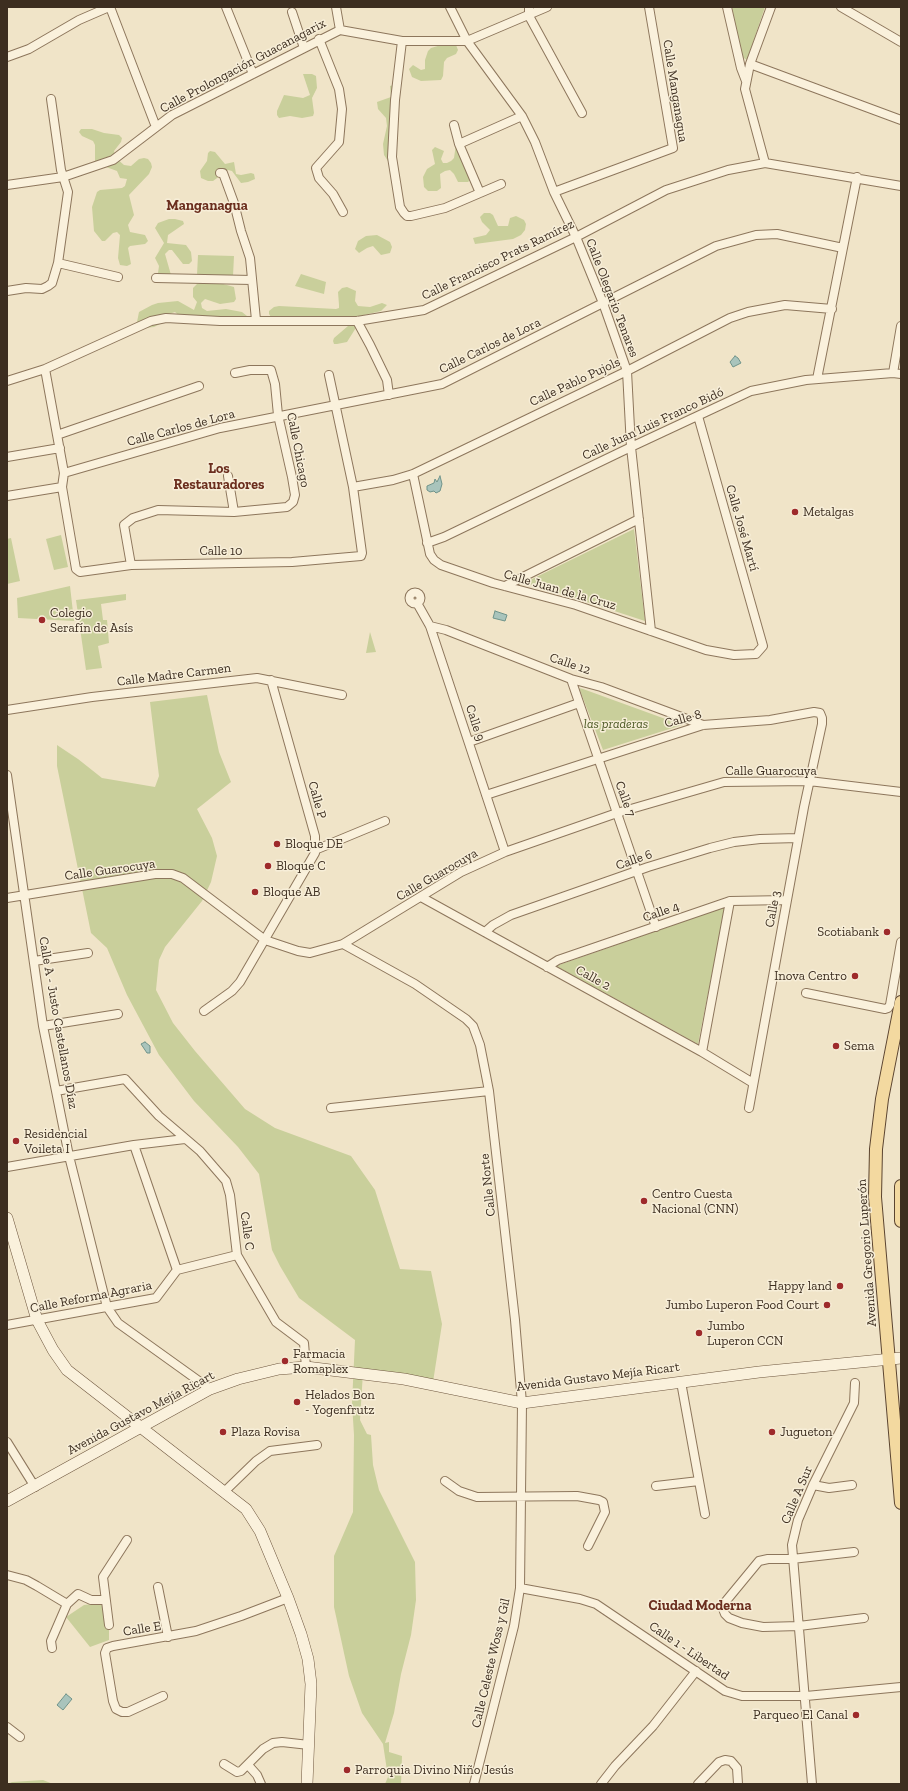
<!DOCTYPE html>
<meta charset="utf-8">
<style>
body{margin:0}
#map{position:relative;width:908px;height:1791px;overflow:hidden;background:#f0e4c8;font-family:"Zilla Slab",serif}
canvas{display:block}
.frame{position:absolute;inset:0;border:8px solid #3d2e20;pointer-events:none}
</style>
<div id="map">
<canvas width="908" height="1791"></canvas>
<div class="frame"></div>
</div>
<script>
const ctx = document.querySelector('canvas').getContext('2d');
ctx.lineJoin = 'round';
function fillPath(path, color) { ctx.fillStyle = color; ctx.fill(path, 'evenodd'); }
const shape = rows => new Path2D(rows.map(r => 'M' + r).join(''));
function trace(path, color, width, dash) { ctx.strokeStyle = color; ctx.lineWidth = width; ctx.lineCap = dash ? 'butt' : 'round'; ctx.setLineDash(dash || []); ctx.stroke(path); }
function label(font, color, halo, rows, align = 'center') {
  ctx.font = font + ' "Zilla Slab",serif'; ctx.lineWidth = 3; ctx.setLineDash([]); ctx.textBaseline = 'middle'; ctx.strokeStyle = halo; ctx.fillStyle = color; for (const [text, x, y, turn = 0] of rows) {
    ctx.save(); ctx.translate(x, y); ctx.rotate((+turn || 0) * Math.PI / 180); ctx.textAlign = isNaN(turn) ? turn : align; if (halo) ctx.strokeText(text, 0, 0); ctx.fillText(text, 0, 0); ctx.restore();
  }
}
const green = shape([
 [732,7,765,7,747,60,742,57],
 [441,45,456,45,458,50,456,54,447,58,444,62,443,76,441,80,421,81,412,77,409,69,413,65,421,70,425,69,425,60,428,51,431,48],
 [303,74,312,74,316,76,317,88,312,98,314,113,313,116,302,118,290,116,279,118,277,115,277,111,284,95,303,98,310,95],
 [396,84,391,161,388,161,384,155,383,144,387,126,386,118,378,109,377,102,391,97,390,86],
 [81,129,92,129,104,133,119,135,122,138,121,142,114,151,116,158,124,165,131,166,139,159,144,158,148,159,151,163,152,167,149,174,129,195,134,215,128,225,130,232,145,235,148,241,145,244,130,246,128,248,131,264,127,266,120,265,118,258,120,235,117,232,113,233,105,241,102,241,94,231,92,207,97,192,100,190,122,188,125,186,127,179,120,178,117,171,98,164,95,161,95,145,93,141,82,136,79,132],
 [456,144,471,179,468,182,458,182,454,174,450,170,445,171,440,174,441,188,437,191,428,191,424,187,423,177,427,169,435,164,432,150,435,147,444,151,441,159,443,163,447,163,451,161,454,158],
 [210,151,215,152,225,164,234,162,236,174,241,175,251,173,254,174,255,179,248,182,241,183,232,171,228,170,213,181,208,181,201,178,200,171,207,161,208,153],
 [484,213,490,213,493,215,498,226,508,226,510,218,516,216,524,220,526,224,525,230,521,235,513,239,475,244,473,238,486,235,490,230,482,222,480,217],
 [169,219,175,219,183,221,184,224,168,235,167,243,186,245,191,252,192,261,189,264,183,264,172,250,169,250,165,254,171,275,157,280,159,266,155,258,164,243,155,228,158,223],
 [377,235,390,242,392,247,390,253,381,255,373,246,367,248,359,253,355,249,358,241,366,236],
 [198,255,234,256,233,276,197,275],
 [301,274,326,282,324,294,295,286],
 [207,281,216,282,234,287,236,299,234,302,220,304,205,299,201,303,202,308,207,311,226,309,242,312,247,316,245,319,184,320,175,312,169,314,160,324,154,327,145,328,137,322,139,312,152,305,158,303,178,301,194,310,197,302,193,297,193,288,197,284],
 [347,287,356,291,355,301,358,306,370,307,382,303,387,305,381,311,364,315,347,342,337,344,334,344,333,341,334,338,348,326,348,323,277,318,271,317,269,314,269,311,274,307,279,306,336,309,339,308,339,305,338,292,342,288],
 [634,529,645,621,547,589,524,583],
 [61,535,68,567,54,570,46,539],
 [11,538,20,581,7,584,7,539],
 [70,586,74,621,18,618,17,598],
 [126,594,126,600,101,604,103,620,107,620,109,643,98,646,102,668,86,670,76,600],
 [370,632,376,652,366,653],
 [579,688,583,689,682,725,603,750],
 [207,695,219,752,231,782,197,809,212,838,217,856,211,882,202,901,165,947,159,960,156,990,173,1023,195,1051,245,1109,275,1128,351,1156,375,1190,400,1269,431,1271,442,1324,433,1382,363,1372,360,1420,367,1434,371,1435,373,1465,379,1490,415,1562,416,1600,411,1635,401,1674,394,1713,385,1743,389,1742,389,1752,402,1756,401,1784,385,1784,388,1777,383,1744,362,1713,349,1676,334,1607,334,1556,353,1512,354,1435,352,1403,355,1340,299,1298,280,1266,272,1250,259,1174,238,1147,194,1101,159,1055,127,995,107,948,91,933,57,766,57,745,78,759,102,778,155,787,159,776,150,702],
 [725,907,698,1044,556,966],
 [101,1603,109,1628,109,1640,90,1647,66,1617,84,1605],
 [43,1780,53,1784,7,1784,12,1782]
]);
const water = shape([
 [735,356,738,358,741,363,733,367,730,362,735,356],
 [440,476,442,484,440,491,436,493,434,491,430,492,427,490,427,486,434,483,435,479,437,482,440,476],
 [495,611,507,615,505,621,493,618,495,611],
 [145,1042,150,1046,150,1053,147,1053,141,1044,145,1042],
 [66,1694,72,1699,63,1710,57,1705,66,1694]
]);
const street = shape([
 [110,7,156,127],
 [226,7,253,74],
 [336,7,340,30],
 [450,7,467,41,522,116,535,142,554,192,576,237,603,303,627,371,631,447,651,631],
 [529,7,529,16,582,113],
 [727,7,741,68,746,81],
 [841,7,901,42],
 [292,12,304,48],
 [319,39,339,89,342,109,339,142,316,168,319,178,333,194,343,212],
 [402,41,395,100,392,157,400,207,404,213,407,216,411,216,445,208,501,184],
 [7,57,29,49,79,20,109,7],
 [750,64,901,120],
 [454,125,459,144,480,193],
 [459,144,522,116],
 [765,163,745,89,750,64,771,7],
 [220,173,223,173,234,203,241,231,250,258,256,320],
 [7,185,63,177,113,160,172,115,340,30,402,41,467,41,547,7],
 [554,192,673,148,649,7],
 [58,263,118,277],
 [156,278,252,280],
 [7,291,26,288,42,289,48,286,52,283,58,263,68,192,61,170,51,99],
 [357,321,370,345,387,380,389,395],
 [45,369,64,473,62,487,76,569,80,572,131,565,292,562,361,556,362,553,353,487,329,375],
 [893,373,901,326],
 [817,379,857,177],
 [7,381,45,369,151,321,166,318,220,321,357,321,424,310,576,237,666,190,728,170,765,163,901,186],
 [57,435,199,386],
 [7,457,60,448],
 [64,473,220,428,442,384,716,246,756,235,777,234,843,248],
 [413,474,430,554,434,560,441,565,493,583,576,605,706,650,734,655,756,654,763,646,698,416],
 [228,476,234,512],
 [353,487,393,480,413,474,627,371,730,318,748,312,785,305,832,309],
 [7,496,62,487],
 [427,543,444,537,631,447,751,391,806,380,893,373,901,374],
 [131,565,124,525,133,518,158,510,234,512,287,507,293,502,295,495,292,477,278,415,275,384,271,370,250,370,235,373],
 [505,586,639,519],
 '409.5 598a5.5 5.5 0 1 1 11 0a5.5 5.5 0 1 1-11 0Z',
 [417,603,430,626,505,852],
 [430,626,446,630,571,679,601,687,703,725],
 [571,679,656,927],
 [7,710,92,697,257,678,342,695],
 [469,742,579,703],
 [7,775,43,1026,69,1156,107,1307,118,1323,210,1389],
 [486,795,703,725,770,720,814,712,820,713,822,718,822,724,804,807,749,1108],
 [315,850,385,821],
 [421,897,702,1052,753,1083],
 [7,898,155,874,172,874,183,878,265,940,298,951,310,953,343,944,461,872,505,852,617,813,724,782,809,781,901,792],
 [485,932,493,925,511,915,648,867,710,848,734,842,760,839,798,838],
 [343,944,415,984,466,1019,473,1026,480,1045,489,1091,515,1320,522,1403,520,1588,514,1626,474,1784],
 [34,961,88,953],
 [547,967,558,960,730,901,787,900],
 [806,993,885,1009,888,1008,890,1005,901,942],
 [204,1011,232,991,240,982,315,853,315,836,271,680],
 [43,1026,118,1014],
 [702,1052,730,901],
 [56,1091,125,1079,159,1116,200,1151,226,1181,230,1195,237,1255,276,1322,304,1343,306,1367],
 [331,1108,489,1091],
 [134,1145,177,1270],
 [7,1167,134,1145,185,1139],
 [7,1325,156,1298,177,1270,237,1255],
 [681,1382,705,1514],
 [7,1442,35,1487],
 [445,1481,459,1491,477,1497,577,1496,599,1500,603,1502,605,1512,588,1546],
 [813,1485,829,1488,852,1485],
 [656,1486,699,1481],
 [224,1492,256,1461,270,1451,317,1445],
 [854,1552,792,1559,768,1559,759,1561,726,1601,723,1609,725,1614,729,1618,742,1623,763,1627,799,1626,864,1618],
 [7,1575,26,1580,37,1586,67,1604,78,1594,91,1600,105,1600],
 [158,1587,168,1637],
 [520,1588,580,1599,596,1604,725,1691,742,1696,806,1696,901,1687],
 [109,1625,103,1577,127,1540],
 [52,1648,51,1641,67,1604],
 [163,1696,128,1712,122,1712,116,1709,113,1701,105,1653,107,1648,113,1646,196,1631,241,1616,288,1598],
 [7,1727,20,1737],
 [224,1764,237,1772,241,1771,263,1749,273,1743,282,1742,309,1745],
 [248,1765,257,1775,261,1784],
 [601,1784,615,1766,653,1726,696,1671],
 [698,1784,719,1762,725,1760,731,1761,737,1768,738,1784],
 [812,1784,792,1545,798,1520,813,1485,854,1403,855,1383]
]);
const secondary = shape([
 [7,1218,37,1320,53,1350,67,1370,246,1509,260,1531,288,1598,301,1634,308,1659,311,1684,307,1784],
 [7,1501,210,1389,238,1379,279,1369,306,1367,404,1379,522,1403,759,1372,901,1358]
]);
const primary = shape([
 [901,1002,882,1099,876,1149,875,1197,901,1503],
 [901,1186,901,1221]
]);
const markers = [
 [795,512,4,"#9e2a2b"],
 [42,620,4,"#9e2a2b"],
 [277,844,4,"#9e2a2b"],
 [268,866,4,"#9e2a2b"],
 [255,892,4,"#9e2a2b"],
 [887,932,4,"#9e2a2b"],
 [855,976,4,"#9e2a2b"],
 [836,1046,4,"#9e2a2b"],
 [16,1141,4,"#9e2a2b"],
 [644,1201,4,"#9e2a2b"],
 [840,1286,4,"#9e2a2b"],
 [827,1305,4,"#9e2a2b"],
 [699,1333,4,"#9e2a2b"],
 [285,1361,4,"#9e2a2b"],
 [297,1402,4,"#9e2a2b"],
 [223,1432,4,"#9e2a2b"],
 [772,1432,4,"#9e2a2b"],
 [856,1715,4,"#9e2a2b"],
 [347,1770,4,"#9e2a2b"]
];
const streetNames = [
 ["Calle Prolongación Guacanagarix",243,66,-28],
 ["Calle Manganagua",675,91,81],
 ["Calle Francisco Prats Ramírez",498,260,-26],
 ["Calle Olegario Tenares",612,298,69],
 ["Calle Carlos de Lora",490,346,-26],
 ["Calle Pablo Pujols",575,382,-25],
 ["Calle Juan Luis Franco Bidó",653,424,-25],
 ["Calle Carlos de Lora",181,428,-15],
 ["Calle Chicago",298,450,79],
 ["Calle José Martí",742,528,74],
 ["Calle 10",221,551],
 ["Calle Juan de la Cruz",560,590,16],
 ["Calle 12",570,664,19],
 ["Calle Madre Carmen",174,675,-7],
 ["Calle 8",683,719,-15],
 ["Calle 9",475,723,72],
 ["Calle Guarocuya",771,771],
 ["Calle 7",625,799,70],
 ["Calle P",317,800,74],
 ["Calle 6",634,860,-19],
 ["Calle Guarocuya",110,870,-8],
 ["Calle Guarocuya",437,875,-30],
 ["Calle 3",773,909,-79],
 ["Calle 4",661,912,-19],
 ["Calle 2",593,978,29],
 ["Calle A - Justo Castellanos Díaz",58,1023,80],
 ["Calle Norte",488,1185,-96],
 ["Calle C",247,1231,82],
 ["Avenida Gregorio Luperón",867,1253,-94],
 ["Calle Reforma Agraria",91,1297,-11],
 ["Avenida Gustavo Mejía Ricart",598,1377,-7],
 ["Avenida Gustavo Mejía Ricart",141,1413,-28],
 ["Calle A Sur",797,1495,-67],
 ["Calle E",142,1629,-9],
 ["Calle 1 - Libertad",689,1651,34],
 ["Calle Celeste Woss y Gil",491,1663,-77]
];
const poiNames = [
 ["Metalgas",803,512],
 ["Colegio",50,613],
 ["Serafín de Asís",50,628],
 ["Bloque DE",285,844],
 ["Bloque C",276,866],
 ["Bloque AB",263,892],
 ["Scotiabank",879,932,"right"],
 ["Inova Centro",847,976,"right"],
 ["Sema",844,1046],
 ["Residencial",24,1134],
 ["Voileta I",24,1149],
 ["Centro Cuesta",652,1194],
 ["Nacional (CNN)",652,1209],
 ["Happy land",832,1286,"right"],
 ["Jumbo Luperon Food Court",819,1305,"right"],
 ["Jumbo",707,1326],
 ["Luperon CCN",707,1341],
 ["Farmacia",293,1354],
 ["Romaplex",293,1369],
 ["Helados Bon",305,1395],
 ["- Yogenfrutz",305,1410],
 ["Plaza Rovisa",231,1432],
 ["Jugueton",780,1432],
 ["Parqueo El Canal",848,1715,"right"],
 ["Parroquia Divino Niño Jesús",355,1770]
];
const parkNames = [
 ["las praderas",616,724]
];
const neighbourhoodNames = [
 ["Manganagua",207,206],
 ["Los",219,469],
 ["Restauradores",219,485],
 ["Ciudad Moderna",700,1606]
];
fillPath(green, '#c9cf9b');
fillPath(water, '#a9c4bc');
trace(water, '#6f938a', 1);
trace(street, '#8d765c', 10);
trace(secondary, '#6f573f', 12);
trace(primary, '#5b4430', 14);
trace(street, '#faf1dc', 8);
trace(secondary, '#faf1dc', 11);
trace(primary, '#f3d9a0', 12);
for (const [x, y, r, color] of markers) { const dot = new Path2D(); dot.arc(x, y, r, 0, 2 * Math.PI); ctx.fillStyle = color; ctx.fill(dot); trace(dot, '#f7eed8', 1.5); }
label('13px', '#3d2e20', '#f7eed8', streetNames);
label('13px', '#3d2e20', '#f7eed8', poiNames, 'left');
label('italic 13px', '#4d5a26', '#f7eed8', parkNames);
label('bold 14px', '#6b2e1e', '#f7eed8', neighbourhoodNames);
</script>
